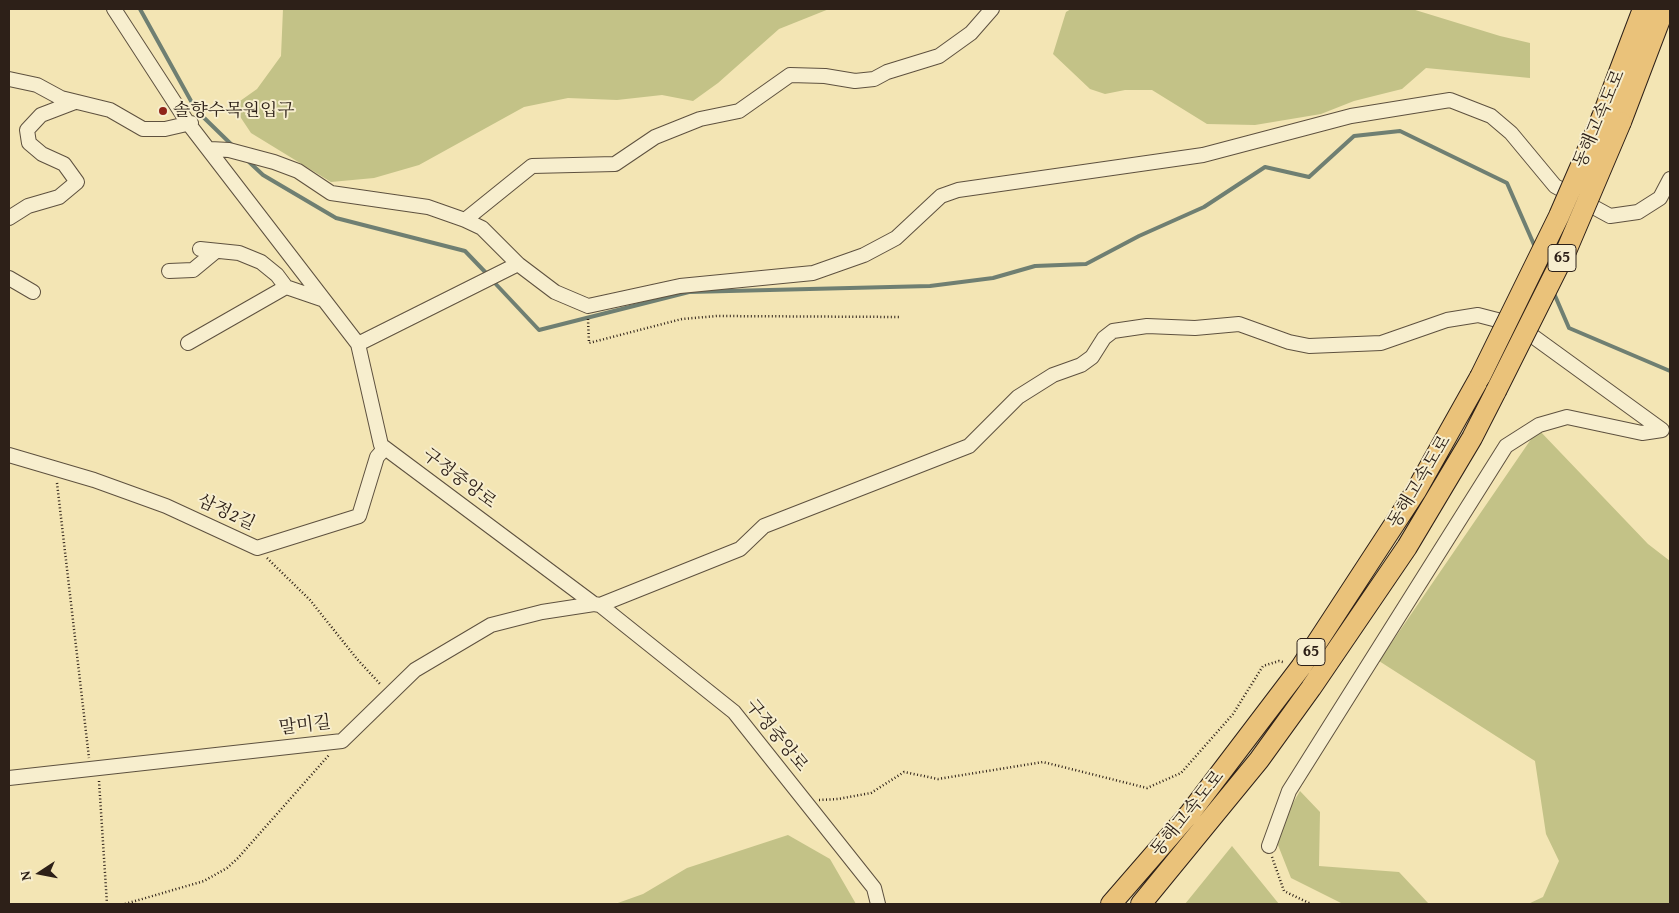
<!DOCTYPE html>
<meta charset="utf-8">
<style>
body{margin:0}
#map{position:relative;width:1679px;height:913px;overflow:hidden;background:#f3e5b4;font-family:"Gentium Book Plus",serif}
canvas{display:block}
.frame{position:absolute;inset:0;border:10px solid #2d2018;pointer-events:none}
.north{position:absolute;left:15px;top:848px;width:50px;height:50px;-webkit-text-stroke:4px #f7eece;paint-order:stroke;rotate:259deg;font-size:14px;font-weight:700;line-height:20px;text-align:center;color:#2d2018}
.north::after{content:'';display:block;margin:auto;width:18px;height:22px;background:#2d2018;clip-path:polygon(50% 0,100% 100%,50% 72%,0 100%)}
</style>
<div id="map">
<canvas width="1679" height="913"></canvas>
<div class="frame"></div>
<div class="north">N</div>
</div>
<script>
const ctx = document.querySelector('canvas').getContext('2d');
ctx.lineJoin = 'round';
function fillPath(path, color) { ctx.fillStyle = color; ctx.fill(path, 'evenodd'); }
const shape = rows => new Path2D(rows.map(r => 'M' + r).join(''));
function trace(path, color, width, dash) { ctx.strokeStyle = color; ctx.lineWidth = width; ctx.lineCap = dash ? 'butt' : 'round'; ctx.setLineDash(dash || []); ctx.stroke(path); }
function label(font, color, halo, rows, align = 'center') {
  ctx.font = font + ' "Gentium Book Plus","Noto Serif KR",serif'; ctx.lineWidth = 4; ctx.setLineDash([]); ctx.textBaseline = 'middle'; ctx.strokeStyle = halo; ctx.fillStyle = color; for (const [text, x, y, turn = 0] of rows) {
    ctx.save(); ctx.translate(x, y); ctx.rotate((+turn || 0) * Math.PI / 180); ctx.textAlign = isNaN(turn) ? turn : align; if (halo) ctx.strokeText(text, 0, 0); ctx.fillText(text, 0, 0); ctx.restore();
  }
}
const green = shape([
 [283,9,829,9,779,29,718,83,693,101,662,95,617,100,568,98,524,107,419,165,374,178,331,182,251,133,233,106,257,89,281,56],
 [1071,9,1412,9,1500,36,1530,43,1530,78,1426,68,1402,89,1354,101,1321,114,1255,125,1207,124,1152,90,1125,90,1105,94,1090,89,1053,54,1066,12],
 [1538,429,1648,544,1670,561,1670,904,1528,904,1543,897,1559,861,1546,834,1535,761,1379,661],
 [1300,791,1320,812,1319,866,1399,872,1429,904,1343,904,1291,878,1274,835],
 [788,835,830,859,856,904,615,904,643,894,687,868],
 [1232,846,1279,904,1185,904]
]);
const stream = shape([
 [140,9,196,110,233,146],
 [247,160,263,175,336,218,465,251,488,275],
 [492,280,539,330,689,292,930,286,993,278,1035,266,1086,264,1139,236,1204,207,1265,167,1309,177,1354,136,1400,131,1507,183,1535,247],
 [1553,291,1569,328,1670,371]
]);
const path = shape([
 [588,319,589,343,682,319,717,316,901,317],
 [57,483,89,758],
 [267,558,310,600,357,659,381,685],
 [99,781,107,904],
 [819,800,838,799,871,793,904,772,938,779,1043,762,1147,788,1181,773,1233,714,1263,666,1279,661,1283,662],
 [1272,857,1284,891,1311,904],
 [125,904,204,881,227,868,238,858,329,755]
]);
const minor = shape([
 [114,9,188,123,358,344,381,445,594,604,600,605,734,712,874,888,878,904],
 [9,79,37,85,61,98,110,110,143,129,165,129,191,123],
 [210,149,229,150,274,162,298,171,331,193,428,207,465,220,482,228,518,264,555,292,588,306,680,286,813,273,864,255,896,238,941,196,958,190,1203,155,1351,116,1450,100,1491,116,1511,133,1555,186,1610,216,1638,212,1660,198,1670,179],
 [9,218,28,206,59,197,77,182,64,164,42,154,29,143,27,130,41,115,75,102],
 [465,220,532,166,615,164,655,137,700,119,739,111,790,75,825,76,855,81,874,79,887,72,939,56,971,33,992,9],
 [200,249,239,253,261,262,277,275,286,287],
 [169,271,193,270,216,251],
 [9,278,33,292],
 [188,343,286,287,324,300],
 [358,344,518,264],
 [9,455,94,480,166,506,257,548,359,516,377,457,385,448],
 [600,605,740,549,764,526,969,446,1018,397,1053,375,1081,365,1092,357,1104,338,1113,331,1147,326,1195,328,1239,324,1289,342,1309,346,1381,343,1447,320,1478,315,1505,322,1527,332,1662,430,1642,433,1567,417,1539,425,1506,446,1289,791,1269,846],
 [9,778,342,741,415,670,491,625,542,612,594,604]
]);
const highway = shape([
 [1602,117,1643,9],
 [1621,122,1664,9],
 [1111,904,1190,813,1301,667,1416,491,1480,377],
 [1141,904,1259,760,1311,688,1407,547,1472,438,1496,391]
]);
const highwayBridge = shape([
 [1480,377,1559,216,1602,117],
 [1496,391,1567,249,1621,122]
]);
const markers = [
 [163,111,5,"#8f2418"]
];
const shields = [
 [1562,258,28],
 [1311,652,28]
];
const shieldNames = [
 ["65",1562,258],
 ["65",1311,652]
];
const poiNames = [
 ["솔향수목원입구",173,111]
];
const streetNames = [
 ["동해고속도로",1600,119,-67],
 ["구정중앙로",459,479,37],
 ["동해고속도로",1420,482,-59],
 ["삼정2길",226,513,25],
 ["말미길",305,726,-7],
 ["구정중앙로",776,736,51],
 ["동해고속도로",1188,814,-51]
];
fillPath(green, '#c3c287');
trace(stream, '#6f7f72', 4);
trace(minor, '#5e513f', 16);
trace(highway, '#2d2018', 22);
trace(path, '#2d2018', 2.5, [1, 2.5]);
trace(minor, '#f7eece', 14);
trace(highway, '#eac27a', 20);
trace(highwayBridge, '#2d2018', 22, []);
trace(highwayBridge, '#eac27a', 20);
for (const [x, y, r, color] of markers) { const dot = new Path2D(); dot.arc(x, y, r, 0, 2 * Math.PI); ctx.fillStyle = color; ctx.fill(dot); trace(dot, '#f7eece', 2); }
for (const [x, y, w] of shields) { const box = new Path2D(); box.roundRect(x - w / 2, y - 13.5, w, 27, 4); ctx.fillStyle = '#f7eece'; ctx.fill(box); trace(box, '#2d2018', 1); }
label('bold 16px', '#2d2018', null, shieldNames);
label('18px', '#2d2018', '#f7eece', poiNames, 'left');
label('18px', '#2d2018', '#f7eece', streetNames);
</script>
